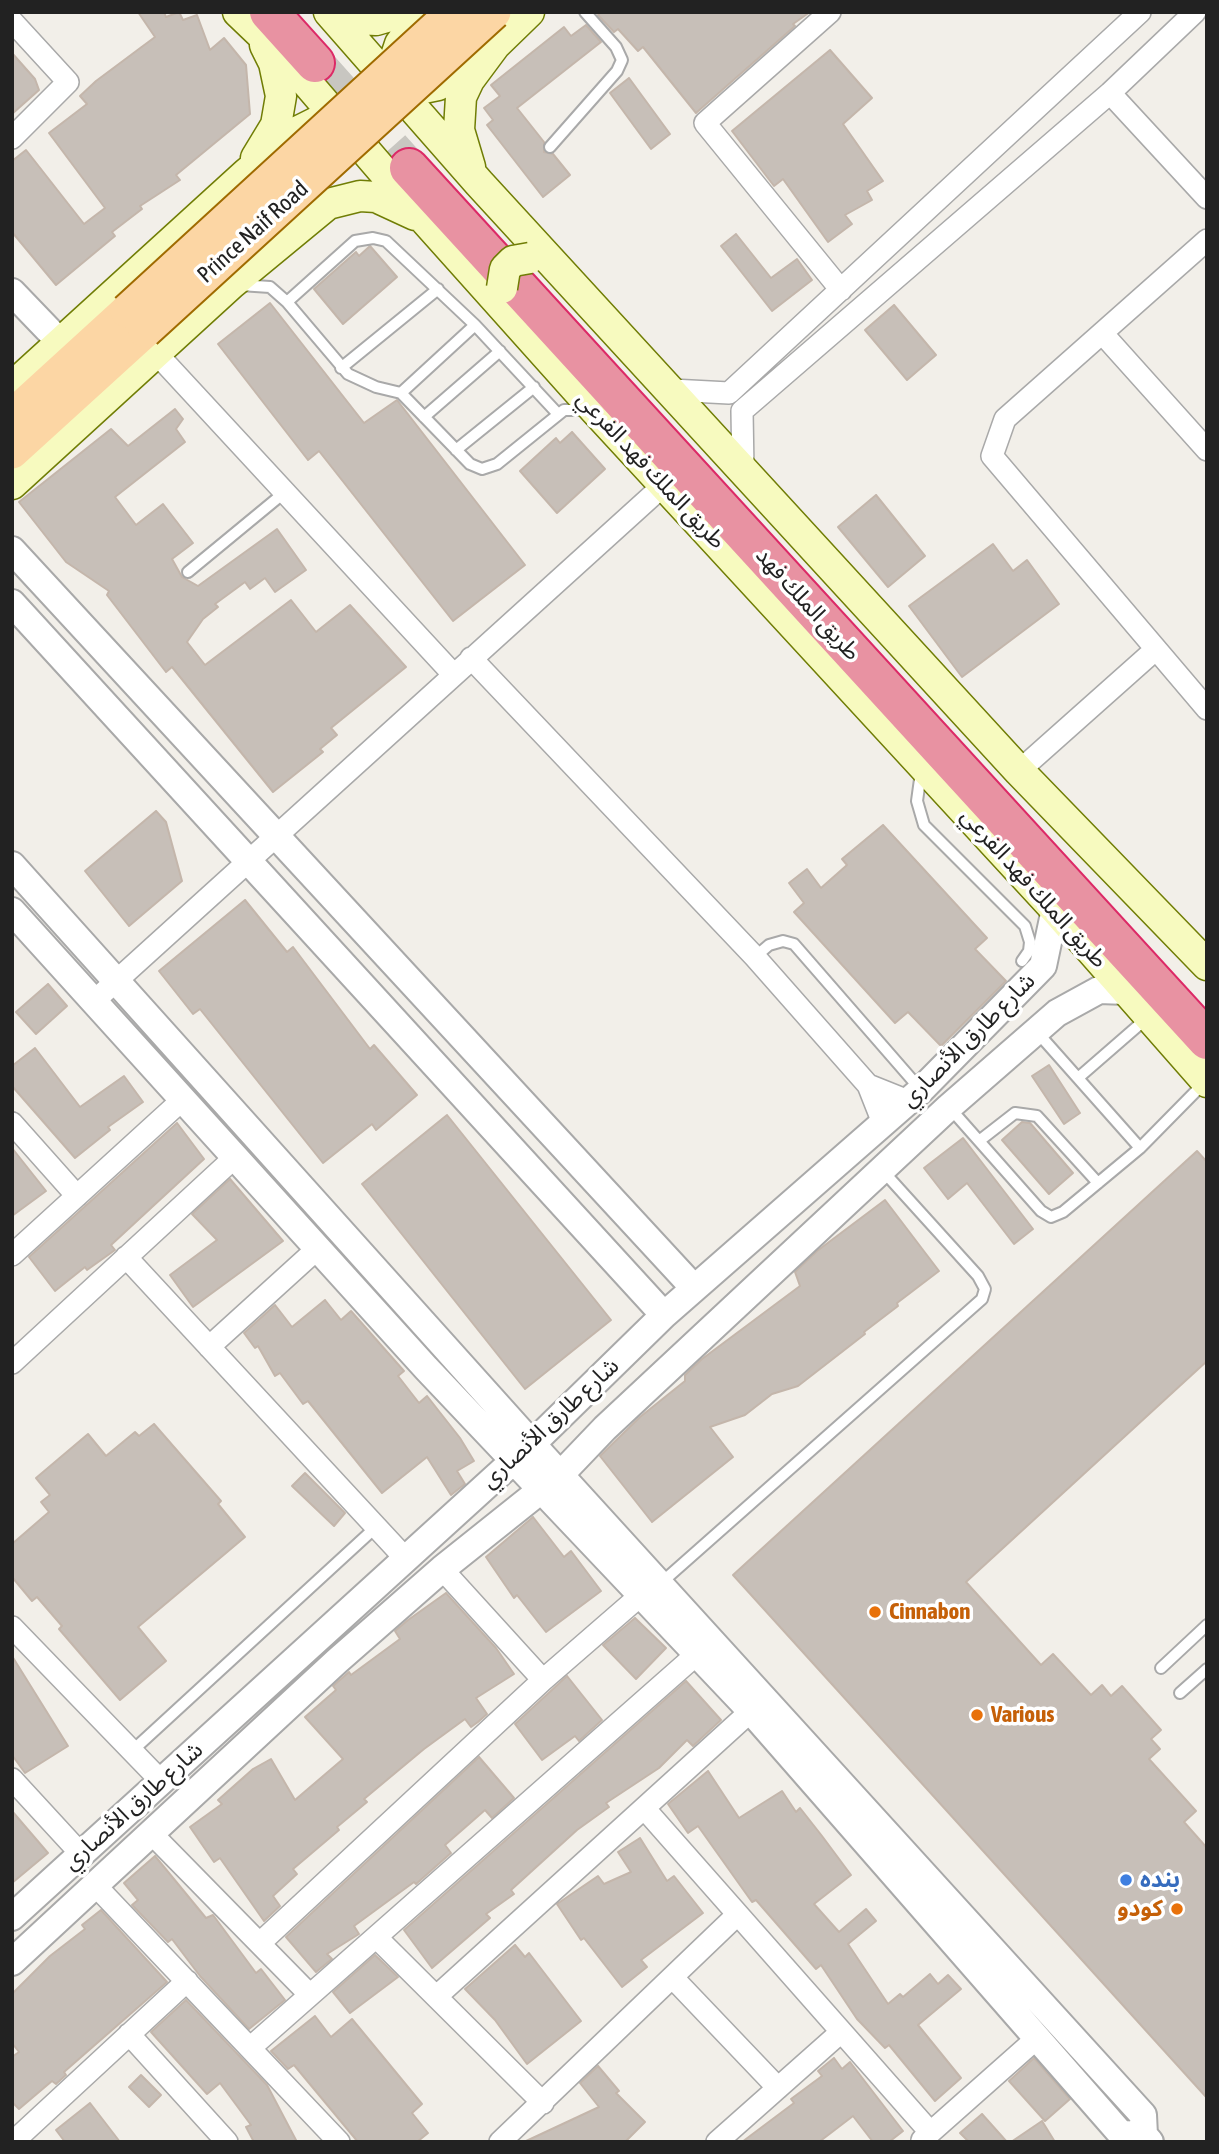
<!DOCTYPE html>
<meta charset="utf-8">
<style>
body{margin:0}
#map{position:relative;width:1219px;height:2154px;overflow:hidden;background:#f2efe9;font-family:"Asap Condensed",sans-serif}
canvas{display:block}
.frame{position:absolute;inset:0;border:14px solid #222;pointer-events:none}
</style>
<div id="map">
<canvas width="1219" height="2154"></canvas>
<div class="frame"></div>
</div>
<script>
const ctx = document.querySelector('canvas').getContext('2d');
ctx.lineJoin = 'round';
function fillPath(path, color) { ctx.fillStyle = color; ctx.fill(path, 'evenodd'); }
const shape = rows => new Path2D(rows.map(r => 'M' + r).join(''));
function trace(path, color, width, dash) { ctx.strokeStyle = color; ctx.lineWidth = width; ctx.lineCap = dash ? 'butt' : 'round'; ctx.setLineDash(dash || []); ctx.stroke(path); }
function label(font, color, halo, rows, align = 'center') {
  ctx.font = font + ' "Asap Condensed","Noto Sans Arabic",sans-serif'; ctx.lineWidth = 7; ctx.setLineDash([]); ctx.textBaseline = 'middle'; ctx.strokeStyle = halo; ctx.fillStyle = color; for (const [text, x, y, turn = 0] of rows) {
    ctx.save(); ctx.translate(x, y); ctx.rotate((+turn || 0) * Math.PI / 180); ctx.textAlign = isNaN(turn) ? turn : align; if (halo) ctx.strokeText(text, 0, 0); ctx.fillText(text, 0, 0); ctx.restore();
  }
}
const building = shape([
 [138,12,164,12,166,17,179,12,183,20,197,15,210,50,224,38,246,65,250,114,176,175,180,180,140,206,142,209,112,232,115,236,56,285,12,232,12,161,26,150,84,224,105,208,49,133,87,104,80,96,96,81,155,37,138,12],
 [601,12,810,12,793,24,795,26,696,113,643,47,638,51,618,29,614,32,598,15,601,12],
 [586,25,601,42,517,108,544,142,544,152,553,154,570,175,543,197,487,125,493,120,484,108,500,96,491,85,564,27,571,36,586,25],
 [830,50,872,98,843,124,883,181,867,191,872,200,845,215,852,224,828,242,783,179,774,186,732,131,830,50],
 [12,53,35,79,39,90,12,114,12,53],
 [629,78,670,134,651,149,610,93,629,78],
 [736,234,771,278,797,259,812,280,772,311,721,246,736,234],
 [370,246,397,277,343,324,314,289,356,252,359,256,370,246],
 [270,303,364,423,397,400,525,565,453,621,319,451,308,460,218,344,270,303],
 [894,305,936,355,907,380,865,330,894,305],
 [175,409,183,419,176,429,185,442,115,497,136,525,163,504,193,543,172,559,182,577,198,586,277,529,306,570,275,592,265,578,250,589,245,582,215,604,218,607,203,619,187,642,205,665,291,600,316,632,350,605,406,667,331,728,337,735,320,749,323,752,273,792,172,667,166,672,107,595,109,591,66,562,19,502,111,429,128,446,175,409],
 [572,432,605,469,557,513,520,471,556,438,560,443,572,432],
 [876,495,925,556,888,587,838,527,876,495],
 [993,544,1013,571,1027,560,1059,604,962,677,909,606,993,544],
 [156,811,166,822,182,881,129,926,85,871,156,811],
 [883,825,987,938,975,949,1006,981,941,1046,908,1012,895,1023,794,912,804,903,789,883,807,869,821,888,847,865,842,859,883,825],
 [245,900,287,952,293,947,370,1049,374,1045,417,1095,376,1130,372,1124,323,1163,200,1009,193,1014,159,971,245,900],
 [48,984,67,1006,36,1034,16,1012,48,984],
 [35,1048,80,1107,124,1076,143,1102,108,1127,110,1130,75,1158,12,1086,12,1066,35,1048],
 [1049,1065,1080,1113,1064,1124,1032,1076,1049,1065],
 [447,1115,611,1320,525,1389,362,1184,447,1115],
 [1022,1122,1030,1123,1073,1173,1049,1194,1002,1140,1022,1122],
 [177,1123,204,1159,111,1245,115,1250,87,1270,85,1267,55,1291,29,1257,177,1123],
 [963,1138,1033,1229,1014,1244,967,1183,948,1199,924,1168,963,1138],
 [12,1148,46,1191,12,1216,12,1148],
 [1197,1151,1207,1162,1207,1361,966,1582,1041,1665,1053,1654,1091,1695,1102,1685,1111,1696,1122,1686,1161,1730,1151,1739,1160,1749,1149,1759,1196,1811,1184,1822,1207,1848,1207,2098,733,1575,1197,1151],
 [230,1179,283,1241,193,1307,170,1275,217,1240,192,1214,230,1179],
 [885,1200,939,1271,897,1303,898,1306,864,1332,865,1334,798,1386,772,1394,745,1415,710,1427,733,1457,652,1522,600,1456,640,1417,685,1381,685,1375,702,1359,800,1286,795,1272,817,1251,885,1200],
 [325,1300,341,1320,351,1311,404,1371,398,1376,419,1403,427,1396,460,1438,474,1461,457,1471,465,1484,456,1491,451,1495,427,1457,382,1493,308,1401,303,1404,280,1373,275,1376,258,1346,255,1348,244,1333,275,1305,292,1327,325,1300],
 [154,1424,221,1501,218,1504,245,1537,138,1627,166,1661,120,1700,59,1629,62,1626,37,1597,32,1601,12,1577,12,1544,49,1512,41,1502,50,1495,36,1478,88,1434,106,1456,135,1432,139,1436,154,1424],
 [305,1473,345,1513,334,1526,292,1486,305,1473],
 [533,1517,564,1557,571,1551,601,1591,546,1632,517,1595,514,1598,486,1557,533,1517],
 [446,1593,496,1648,514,1674,476,1698,487,1714,478,1722,471,1727,465,1719,424,1749,364,1799,367,1802,337,1827,339,1830,293,1869,297,1874,273,1896,280,1906,264,1921,220,1858,214,1862,190,1827,222,1804,218,1800,253,1769,271,1759,295,1800,343,1759,305,1717,336,1690,333,1686,349,1672,351,1675,400,1639,395,1631,408,1620,446,1593],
 [635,1618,666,1648,636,1679,603,1645,635,1618],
 [12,1656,68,1746,25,1773,12,1755,12,1656],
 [567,1676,602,1720,579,1741,575,1736,542,1760,515,1724,567,1676],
 [686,1681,721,1720,693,1746,687,1740,659,1768,606,1803,609,1807,577,1830,511,1890,514,1894,486,1914,490,1918,432,1968,404,1930,686,1681],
 [479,1757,514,1798,492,1818,485,1810,445,1845,451,1853,416,1884,414,1882,354,1926,359,1934,327,1954,332,1959,316,1972,286,1937,479,1757],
 [708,1771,739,1818,782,1791,796,1812,800,1808,822,1836,851,1875,814,1904,839,1932,866,1909,876,1921,848,1944,888,2004,900,1994,903,1997,930,1974,938,1984,948,1975,961,1989,918,2025,961,2078,935,2101,889,2045,885,2048,857,2019,821,1965,816,1969,756,1900,752,1902,698,1826,688,1833,668,1804,708,1771],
 [12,1811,48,1853,12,1883,12,1811],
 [640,1838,667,1881,674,1876,703,1913,641,1960,647,1967,622,1987,584,1938,581,1940,557,1904,598,1876,604,1884,631,1872,618,1852,640,1838],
 [155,1856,206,1918,213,1915,256,1973,261,1969,285,2000,249,2029,200,1976,172,1939,168,1942,132,1905,138,1900,124,1883,155,1856],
 [101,1910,167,1982,64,2072,66,2075,56,2084,52,2081,19,2109,12,2102,12,2057,19,2052,12,2043,12,1994,50,1956,85,1929,82,1925,101,1910],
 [515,1945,525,1957,529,1953,581,2021,527,2064,495,2020,465,1989,515,1945],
 [375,1955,398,1977,350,2013,333,1992,375,1955],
 [186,2000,267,2085,297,2142,254,2142,246,2127,251,2125,220,2083,207,2094,151,2032,186,2000],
 [315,2016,331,2037,352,2019,422,2104,412,2113,428,2133,417,2142,358,2142,294,2065,288,2069,271,2051,315,2016],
 [834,2058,842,2069,850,2062,903,2131,889,2142,873,2142,853,2116,819,2142,742,2142,794,2103,791,2099,822,2076,818,2071,834,2058],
 [1034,2058,1070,2099,1045,2121,1009,2081,1034,2058],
 [598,2066,619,2091,616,2093,645,2122,625,2142,524,2142,599,2107,580,2083,598,2066],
 [141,2075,161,2095,149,2107,129,2087,141,2075],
 [90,2103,120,2142,65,2142,56,2130,90,2103],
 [982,2114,1007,2142,969,2142,960,2133,982,2114],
 [1042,2121,1055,2142,1011,2142,1042,2121]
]);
const motorwayTunnel = shape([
 [315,63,409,168]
]);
const service = shape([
 [550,147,617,71,622,60,616,47,585,12],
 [240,285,270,287,287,302,348,374,376,387,401,393,470,464,482,469,497,464,564,410,589,410],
 [287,302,355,241,373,238,386,241,475,325,558,414],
 [341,368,438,289],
 [401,393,475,325],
 [424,417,500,351],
 [456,450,534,387],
 [188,572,285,492],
 [921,772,917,801,924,825,1025,926,1030,942,1029,951,1022,961],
 [755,957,769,945,783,941,794,944,921,1090],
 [1037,1032,1140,1148],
 [1078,1078,1147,1018],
 [949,1107,1041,1211,1051,1217,1063,1212,1140,1148,1204,1083],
 [979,1141,1015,1113,1037,1116,1098,1183],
 [661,1583,982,1299,985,1289,978,1276,883,1171],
 [1161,1668,1207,1625],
 [1180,1693,1207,1669],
 [131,1752,376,1527]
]);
const minor = shape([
 [830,12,705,123,841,290],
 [12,21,68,82,12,138],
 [1110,93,1207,198],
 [1207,240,1005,419,992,456,1207,709],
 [1102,333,1207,450],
 [156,353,453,674],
 [672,390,729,393,1140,12],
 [743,470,742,411,1110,93,1195,12],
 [471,658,755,957,868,1085],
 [1019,771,1155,650],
 [93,1002,665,484],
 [12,1123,77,1196],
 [883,1123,868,1085,908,1101],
 [12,1255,181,1101],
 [126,1257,405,1558],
 [209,1347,317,1249],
 [12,1363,234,1158],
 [442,1569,543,1680],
 [12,1627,161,1781],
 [12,1779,81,1854],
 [644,1808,930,2132],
 [151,1833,310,1995],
 [95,1885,339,2142],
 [376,1937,543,2103],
 [260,1943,543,1680,641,1595],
 [674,1979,778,2088],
 [437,1996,751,1711],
 [129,2034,227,2142],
 [250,2048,697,1654],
 [922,2140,1036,2039],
 [13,2142,187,1981],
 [500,2142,737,1915],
 [717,2142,841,2032]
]);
const tertiary = shape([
 [12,292,61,343],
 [12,550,694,1288],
 [12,603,664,1315],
 [12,865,532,1444,1143,2115,1144,2135,1136,2142],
 [12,911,426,1368,751,1711,1121,2134,1144,2135,1150,2142],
 [12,1917,532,1444,664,1315,921,1090,1043,966,1055,909],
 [12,1962,337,1661,442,1569,561,1474,605,1428,949,1107,1057,1013,1099,990,1126,991]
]);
const secondary = shape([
 [238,12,284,56,425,220,595,410,1055,909,1207,1082],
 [329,12,479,183,1019,771,1207,965],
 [339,12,359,19,376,20,403,12],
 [395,59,400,44,424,12],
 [404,92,438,85,495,45],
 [256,158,276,125,281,96,274,63,265,45],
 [470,167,459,130,461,97,469,80,495,45,529,12],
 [12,387,247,173,297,132,317,122,337,121],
 [12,484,231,284,328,204,360,196,376,197,415,215]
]);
const primary = shape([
 [12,416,127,311],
 [12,452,145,331]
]);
const motorway = shape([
 [269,12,315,63],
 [409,168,1207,1040]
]);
const secondaryBridge = shape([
 [502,288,505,269,513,261,530,258]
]);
const primaryBridge = shape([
 [127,311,453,12],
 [145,331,494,12]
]);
const markers = [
 [875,1612,7,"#e8710a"],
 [977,1715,7,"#e8710a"],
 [1126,1880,7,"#3f7fe0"],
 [1177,1909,7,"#e8710a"]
];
const streetNames = [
 ["Prince Naif Road",253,232,-42],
 ["طريق الملك فهد الفرعي",651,470,47],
 ["طريق الملك فهد",808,604,48],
 ["طريق الملك فهد الفرعي",1034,888,48],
 ["شارع طارق الأنصاري",968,1040,-45],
 ["شارع طارق الأنصاري",550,1423,-43],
 ["شارع طارق الأنصاري",133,1806,-42]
];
const foodNames = [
 ["Cinnabon",889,1612],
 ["Various",991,1715],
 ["كودو",1163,1909,"right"]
];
const shopNames = [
 ["بنده",1140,1880]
];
fillPath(building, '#c7bfb8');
trace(building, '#c4b6ab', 2);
trace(motorwayTunnel, '#c8c6c1', 38, [38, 19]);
trace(service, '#a9a9a9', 14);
trace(minor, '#a9a9a9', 24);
trace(tertiary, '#a9a9a9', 30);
trace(secondary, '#707d05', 33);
trace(primary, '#a06b00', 37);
trace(motorway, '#dc2a67', 42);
trace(service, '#fff', 10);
trace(minor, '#fff', 21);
trace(tertiary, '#fff', 26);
trace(secondary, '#f7fabf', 30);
trace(primary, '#fcd6a4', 33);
trace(motorway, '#e892a2', 38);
trace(secondaryBridge, '#707d05', 33, []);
trace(primaryBridge, '#a06b00', 37, []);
trace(secondaryBridge, '#f7fabf', 30);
trace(primaryBridge, '#fcd6a4', 33);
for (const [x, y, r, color] of markers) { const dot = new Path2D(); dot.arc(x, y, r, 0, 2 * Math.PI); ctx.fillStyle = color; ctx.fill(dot); trace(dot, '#fff', 2.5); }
label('23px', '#222', '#fff', streetNames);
label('bold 23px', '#c56008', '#fff', foodNames, 'left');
label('bold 23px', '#366cbe', '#fff', shopNames, 'left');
</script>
